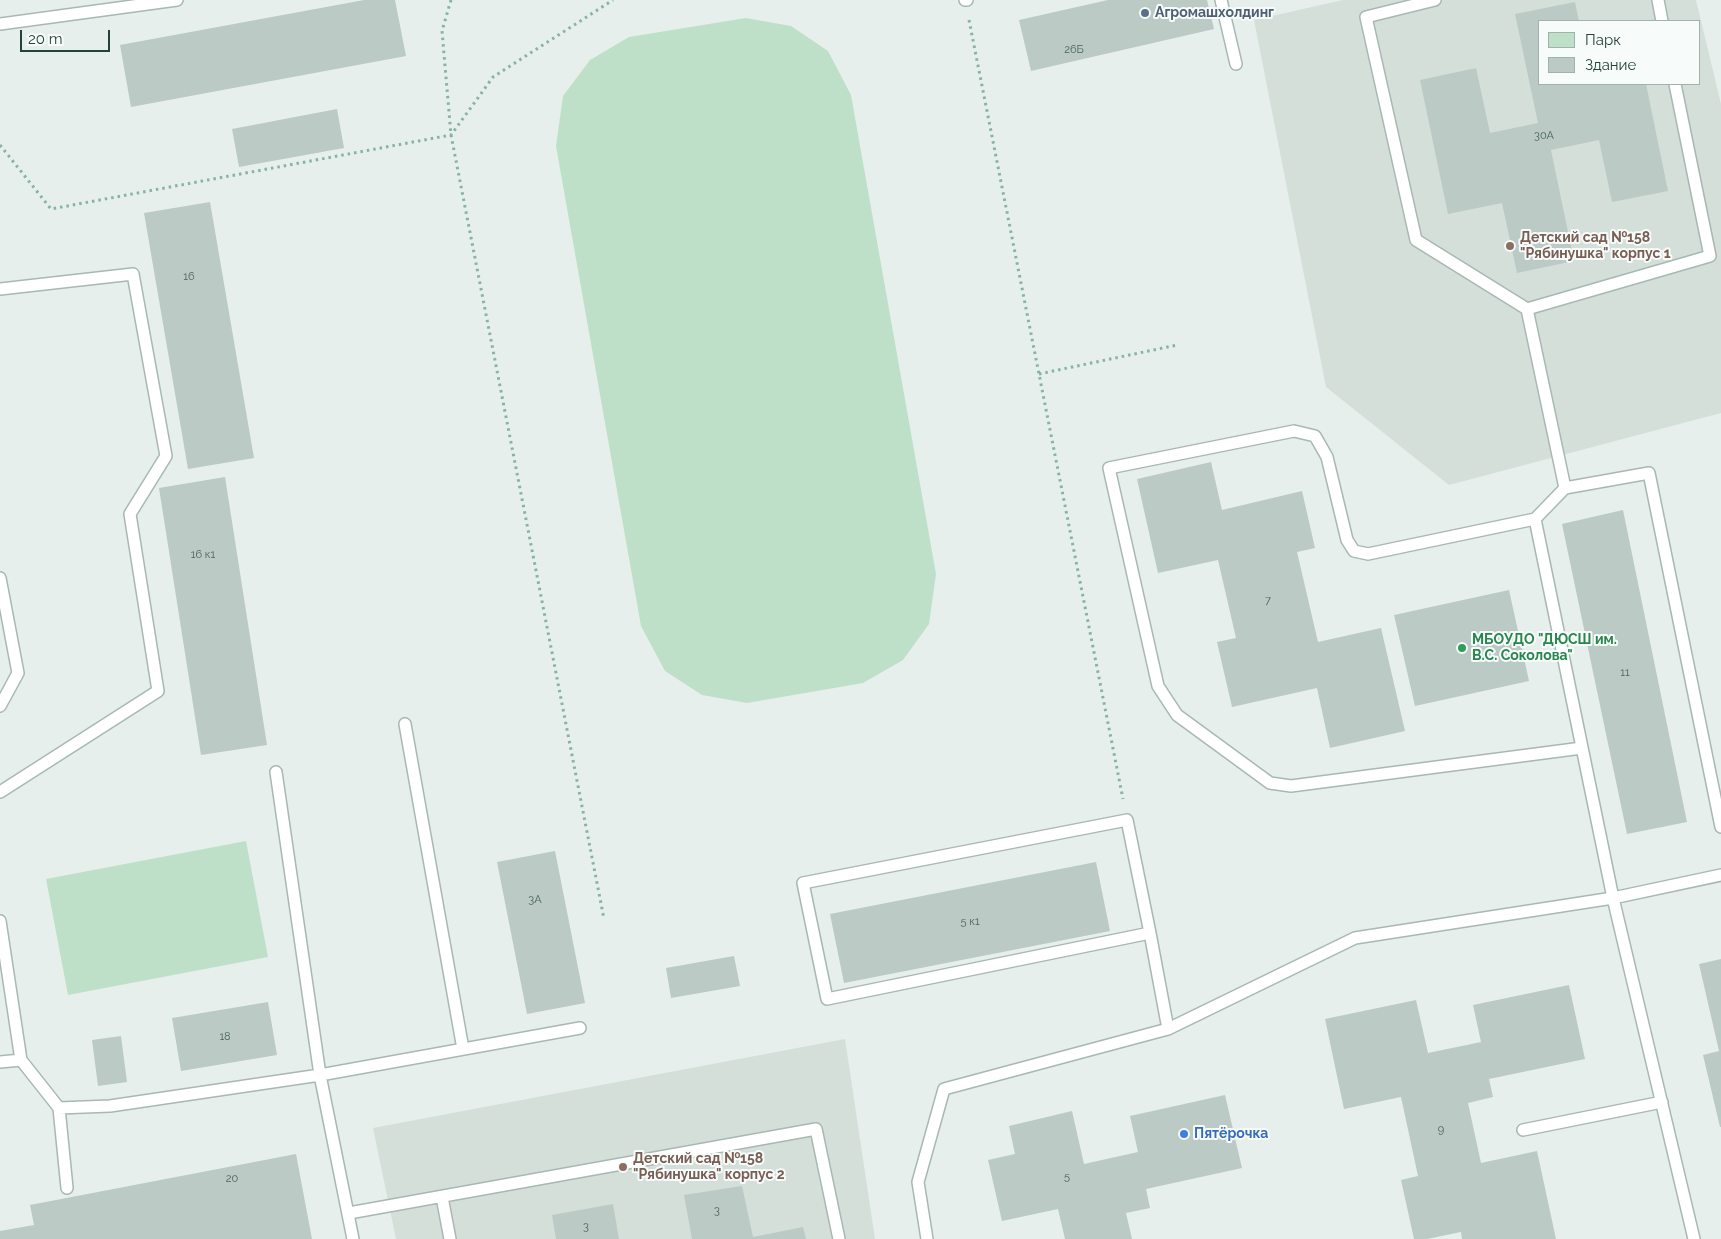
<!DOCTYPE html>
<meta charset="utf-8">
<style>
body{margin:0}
#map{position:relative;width:1721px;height:1239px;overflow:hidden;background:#e6efeb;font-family:Raleway,sans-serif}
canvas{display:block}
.legend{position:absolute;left:1538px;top:20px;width:162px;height:65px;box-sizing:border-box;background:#f7fbf9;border:1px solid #a3b1ad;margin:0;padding:6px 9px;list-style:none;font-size:15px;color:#24423a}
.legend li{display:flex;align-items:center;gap:10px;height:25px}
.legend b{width:25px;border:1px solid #a3b1ad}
.scale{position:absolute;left:20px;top:30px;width:90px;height:22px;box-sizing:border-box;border:2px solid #24423a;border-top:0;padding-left:6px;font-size:15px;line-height:18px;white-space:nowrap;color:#24423a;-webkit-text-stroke:4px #f7fbf9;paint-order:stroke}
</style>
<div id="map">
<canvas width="1721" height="1239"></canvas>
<ul class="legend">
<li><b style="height:14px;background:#bfe0c8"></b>Парк</li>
<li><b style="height:14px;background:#bbcac4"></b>Здание</li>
</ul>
<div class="scale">20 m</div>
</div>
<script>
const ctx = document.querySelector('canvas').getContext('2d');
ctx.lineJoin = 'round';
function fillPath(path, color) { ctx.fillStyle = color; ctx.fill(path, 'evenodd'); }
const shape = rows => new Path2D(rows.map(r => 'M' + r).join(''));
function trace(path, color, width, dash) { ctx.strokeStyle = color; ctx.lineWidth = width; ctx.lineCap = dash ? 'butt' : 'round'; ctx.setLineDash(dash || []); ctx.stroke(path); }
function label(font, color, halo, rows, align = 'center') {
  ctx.font = font + ' Raleway,sans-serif'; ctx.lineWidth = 4; ctx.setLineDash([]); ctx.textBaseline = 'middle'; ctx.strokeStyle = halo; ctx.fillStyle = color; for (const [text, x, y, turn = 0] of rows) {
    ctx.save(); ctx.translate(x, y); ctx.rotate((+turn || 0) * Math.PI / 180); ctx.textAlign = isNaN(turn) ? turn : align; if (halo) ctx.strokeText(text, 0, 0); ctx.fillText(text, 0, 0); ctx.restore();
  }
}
const built = shape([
 [1343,0,1696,0,1721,104,1721,413,1449,485,1326,387,1254,20],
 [1540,21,1700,21,1700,84,1540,84],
 [845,1039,875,1239,396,1239,373,1128]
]);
const green = shape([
 [746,18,791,26,828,51,851,95,936,574,929,624,903,660,863,683,747,703,702,695,665,671,641,626,556,146,563,96,590,60,629,37],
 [246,841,268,957,68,995,46,879]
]);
const building = shape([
 [364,0,395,0,406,56,131,107,120,45],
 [1108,0,1207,0,1214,29,1031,71,1019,20],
 [1575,2,1579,21,1540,21,1540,84,1646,84,1668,191,1612,202,1599,140,1551,150,1574,261,1517,273,1502,203,1448,214,1420,80,1476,68,1490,133,1538,123,1515,14],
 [337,109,344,148,239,167,232,129],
 [210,202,254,458,188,469,144,213],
 [1211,462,1222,510,1302,491,1315,548,1297,552,1318,642,1381,628,1405,731,1330,748,1317,688,1232,707,1217,642,1236,638,1218,560,1158,573,1137,479],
 [225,477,267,745,201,755,159,488],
 [1623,510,1687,822,1627,834,1562,524],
 [1509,590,1529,681,1415,706,1394,615],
 [555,851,585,1003,527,1014,497,862],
 [1096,862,1110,931,844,983,830,914],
 [734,956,740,986,671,998,666,968],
 [1721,959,1721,1127,1720,1127,1703,1055,1719,1051,1699,964],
 [1569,985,1585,1059,1489,1079,1493,1097,1468,1103,1481,1163,1537,1151,1556,1239,1462,1239,1461,1232,1427,1239,1414,1239,1401,1180,1418,1176,1401,1097,1344,1109,1325,1019,1416,1000,1428,1053,1481,1042,1473,1005],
 [268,1002,277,1055,181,1071,172,1018],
 [121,1036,127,1082,98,1086,92,1040],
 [1225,1095,1242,1168,1146,1189,1150,1208,1126,1213,1132,1239,1065,1239,1058,1209,1002,1221,988,1160,1015,1154,1009,1126,1072,1111,1084,1164,1138,1152,1130,1116],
 [296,1154,312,1239,0,1239,0,1231,34,1225,30,1205],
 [742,1186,753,1237,803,1227,806,1239,692,1239,684,1195],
 [613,1204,619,1239,556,1239,552,1215]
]);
const path = shape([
 [451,0,442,31,451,135,604,919],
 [969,20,1123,799],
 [0,145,51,209,451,135,493,77,613,0],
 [1039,374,1177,345]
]);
const lane = shape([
 [965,0,967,0],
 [1221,0,1236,64],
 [1435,0,1366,17,1416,240,1527,309,1565,488],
 [1658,0,1662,21],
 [0,24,177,0],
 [0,289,133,274,166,456,130,514,158,691,0,792],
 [1527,309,1710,256,1675,84],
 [1535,519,1613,898,1694,1239],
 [0,578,18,673,0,706],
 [405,724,463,1049],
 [1582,748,1291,786,1270,783,1177,715,1158,686,1109,468,1294,431,1315,436,1327,457,1347,540,1354,551,1368,554,1535,519,1565,488,1649,473,1721,827],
 [276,772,320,1075,353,1239],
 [0,921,21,1060,0,1062],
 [1150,933,827,999,803,883,1127,820,1150,933,1168,1029],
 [21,1060,59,1108,110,1106,320,1075,580,1028],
 [59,1108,67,1188],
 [1523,1130,1662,1102],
 [442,1197,450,1239],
 [349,1213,816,1129,839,1239],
 [927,1239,918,1182,944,1089,1168,1029,1355,938,1613,898,1721,875]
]);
const markers = [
 [1145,13,5,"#5c6f8a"],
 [1510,246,5,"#8d6e63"],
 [1462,648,5,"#2e9e5b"],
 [1184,1134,5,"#3f7fe0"],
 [623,1167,5,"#8d6e63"]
];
const numberNames = [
 ["26Б",1074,50],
 ["30А",1544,136],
 ["16",189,277],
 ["16 к1",203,555],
 ["7",1268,601],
 ["11",1625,673],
 ["3А",535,900],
 ["5 к1",970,922],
 ["18",225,1037],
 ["9",1441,1130],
 ["5",1067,1177],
 ["20",232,1179],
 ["3",717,1211],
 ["3",586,1227]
];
const serviceNames = [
 ["Агромашхолдинг",1155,13]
];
const educationNames = [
 ["Детский сад №158",1520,238],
 ["\"Рябинушка\" корпус 1",1520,254],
 ["Детский сад №158",633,1159],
 ["\"Рябинушка\" корпус 2",633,1175]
];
const leisureNames = [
 ["МБОУДО \"ДЮСШ им.",1472,640],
 ["В.С. Соколова\"",1472,656]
];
const shopNames = [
 ["Пятёрочка",1194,1134]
];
fillPath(built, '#d4dfda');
fillPath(green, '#bfe0c8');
fillPath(building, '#bbcac4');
trace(lane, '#a8b8b2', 14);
trace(path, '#86b3a5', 3, [2.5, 4]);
trace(lane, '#fff', 11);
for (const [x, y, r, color] of markers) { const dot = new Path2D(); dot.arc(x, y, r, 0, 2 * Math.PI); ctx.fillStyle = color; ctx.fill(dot); trace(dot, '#f7fbf9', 2); }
label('11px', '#4a645c', null, numberNames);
label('bold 14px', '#4e5e75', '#f7fbf9', serviceNames, 'left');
label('bold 14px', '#785e54', '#f7fbf9', educationNames, 'left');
label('bold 14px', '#27864d', '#f7fbf9', leisureNames, 'left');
label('bold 14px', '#366cbe', '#f7fbf9', shopNames, 'left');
</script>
